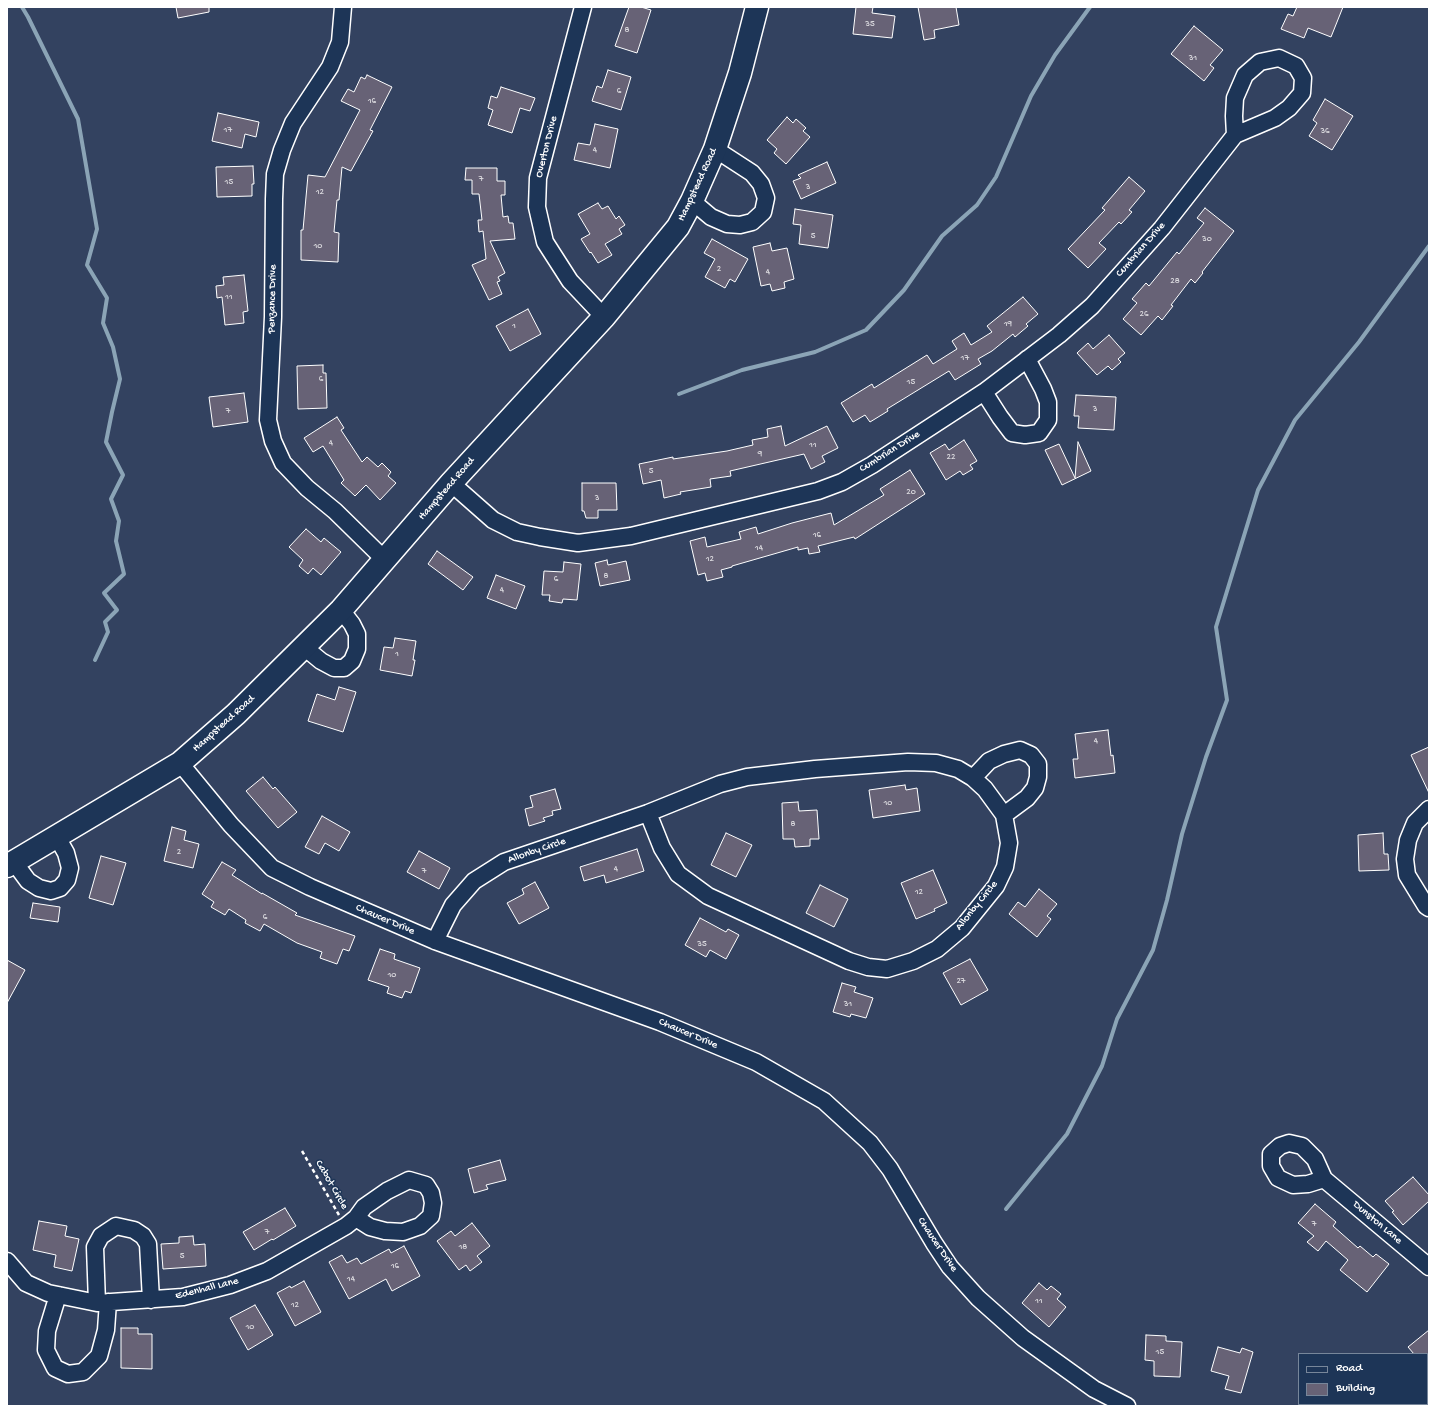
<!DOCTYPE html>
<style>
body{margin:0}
#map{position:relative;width:1436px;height:1413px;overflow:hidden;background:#334260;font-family:"Gochi Hand",sans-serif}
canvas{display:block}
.frame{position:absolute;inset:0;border:8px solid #fff;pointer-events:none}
.legend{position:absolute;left:1298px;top:1353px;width:130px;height:52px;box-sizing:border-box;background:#1d3557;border:1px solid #77869a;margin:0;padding:5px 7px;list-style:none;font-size:12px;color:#fff}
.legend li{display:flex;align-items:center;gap:8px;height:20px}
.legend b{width:20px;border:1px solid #77869a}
</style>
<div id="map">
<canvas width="1436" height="1413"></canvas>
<div class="frame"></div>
<ul class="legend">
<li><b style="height:5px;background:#1d3557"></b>Road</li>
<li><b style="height:11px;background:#676276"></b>Building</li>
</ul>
</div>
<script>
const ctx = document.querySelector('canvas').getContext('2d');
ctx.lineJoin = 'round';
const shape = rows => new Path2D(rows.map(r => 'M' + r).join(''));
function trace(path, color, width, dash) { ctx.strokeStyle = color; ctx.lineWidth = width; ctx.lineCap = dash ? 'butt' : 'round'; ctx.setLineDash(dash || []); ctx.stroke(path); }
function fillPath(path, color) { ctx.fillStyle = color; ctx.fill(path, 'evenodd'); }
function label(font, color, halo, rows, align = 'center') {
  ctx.font = font + ' "Gochi Hand",sans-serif'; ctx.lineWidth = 3; ctx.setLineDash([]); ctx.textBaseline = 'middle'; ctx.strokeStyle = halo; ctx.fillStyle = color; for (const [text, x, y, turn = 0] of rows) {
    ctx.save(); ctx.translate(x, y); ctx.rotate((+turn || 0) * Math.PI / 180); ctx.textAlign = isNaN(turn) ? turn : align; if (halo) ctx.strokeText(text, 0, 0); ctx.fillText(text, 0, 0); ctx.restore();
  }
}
const stream = shape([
 [22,7,28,17,78,119,97,229,87,265,107,298,103,323,113,347,120,379,112,412,106,442,123,475,111,499,119,521,116,541,124,574,104,593,117,610,105,622,108,632,95,660],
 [679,394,742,370,815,352,866,330,904,290,942,236,977,205,996,177,1031,96,1055,55,1090,7],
 [1006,1209,1067,1134,1102,1066,1117,1019,1153,950,1167,900,1182,834,1206,757,1227,700,1216,627,1258,490,1295,420,1359,342,1429,246]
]);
const building = shape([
 [176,7,209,7,209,12,178,18,176,7],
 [629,7,641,7,651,10,637,53,615,46,629,7],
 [856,7,873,7,872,13,895,16,892,38,853,34,856,7],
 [918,7,956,7,959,25,934,30,935,38,924,40,918,7],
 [1297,7,1343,7,1331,37,1308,28,1304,38,1281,29,1288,14,1293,16,1297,7],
 [1194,26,1223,50,1210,65,1214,68,1204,81,1171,54,1194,26],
 [608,70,631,77,621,110,592,101,597,86,602,88,608,70],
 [367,75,392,87,370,130,373,131,351,171,342,167,339,200,337,200,334,232,339,233,338,262,301,260,301,230,303,230,308,175,325,177,360,110,341,101,348,89,354,92,361,77,365,79,367,75],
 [501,87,535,98,530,111,520,108,512,133,488,125,493,110,488,108,491,96,497,98,501,87],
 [1325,99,1353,116,1332,150,1309,136,1317,123,1313,120,1325,99],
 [218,113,259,122,256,137,245,134,242,148,212,141,218,113],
 [787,117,793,123,796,119,806,128,803,131,810,137,786,164,774,153,777,149,767,140,787,117],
 [595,124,618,129,610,168,574,160,578,143,590,145,595,124],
 [827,162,836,183,801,199,793,181,801,178,798,175,827,162],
 [253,166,254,184,252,184,252,196,217,197,216,167,253,166],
 [466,168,497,168,497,181,505,181,505,195,501,195,503,217,508,216,509,223,513,223,515,239,490,241,505,273,498,277,500,281,497,282,502,294,489,300,472,265,486,259,483,231,479,232,478,220,482,220,479,194,472,194,472,180,465,180,466,168],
 [1129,177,1145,191,1129,210,1132,212,1121,224,1119,222,1099,243,1106,249,1088,268,1068,249,1105,210,1102,208,1129,177],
 [598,203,602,209,608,206,616,219,619,216,625,225,619,229,622,234,605,244,612,255,598,263,591,252,590,253,581,239,590,234,578,214,598,203],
 [1205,208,1234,231,1202,272,1203,273,1195,283,1191,279,1171,305,1173,306,1162,320,1158,316,1141,335,1123,319,1137,303,1132,299,1146,283,1149,286,1177,252,1179,254,1204,223,1197,218,1205,208],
 [795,209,833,215,828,248,799,244,801,225,793,224,795,209],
 [712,239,748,259,735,282,730,279,725,288,705,277,715,259,704,253,712,239],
 [770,243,772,251,787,248,794,279,784,282,785,288,772,291,770,284,761,286,753,247,770,243],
 [244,275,248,311,243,312,244,323,225,325,222,297,217,298,216,286,224,285,223,277,244,275],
 [1023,297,1038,314,1026,324,1028,326,1015,337,1013,334,992,351,978,359,981,364,955,380,949,371,887,409,888,411,870,422,865,415,853,422,841,403,872,384,874,388,927,355,933,364,957,349,952,341,964,333,971,345,992,332,987,326,1023,297],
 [528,309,541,334,510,351,496,326,528,309],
 [1109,335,1125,353,1118,359,1121,362,1112,370,1108,366,1097,375,1077,353,1088,343,1093,349,1109,335],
 [323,365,323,373,326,373,327,408,298,409,297,366,323,365],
 [244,393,248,422,213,427,209,397,244,393],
 [1076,395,1116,397,1114,430,1078,428,1079,416,1074,416,1076,395],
 [337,417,344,428,341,430,362,462,367,457,378,467,382,463,391,472,388,476,396,483,380,500,366,485,355,496,341,483,344,480,323,446,313,452,304,438,337,417],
 [781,426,785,446,827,426,838,448,822,456,825,462,811,469,804,454,730,471,731,476,710,479,711,487,680,492,681,494,664,498,661,480,643,484,639,464,673,457,673,459,727,451,753,445,752,440,768,437,767,429,781,426],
 [964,440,977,461,970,465,973,469,963,475,960,471,946,480,930,453,945,444,949,450,964,440],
 [1078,442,1091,471,1062,485,1045,450,1059,444,1075,478,1078,442],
 [910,470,925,494,855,539,854,537,818,546,820,552,809,554,808,548,798,550,798,547,732,566,732,567,721,570,723,577,707,581,705,573,698,575,690,541,705,537,707,547,741,539,739,532,756,527,758,534,792,523,831,513,834,525,884,495,880,489,910,470],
 [582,483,616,483,617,510,598,510,598,518,586,518,584,511,582,511,582,483],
 [306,529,321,542,324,538,341,552,321,575,313,568,308,574,299,566,303,560,289,547,306,529],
 [437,551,473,577,463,590,428,564,437,551],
 [607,560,608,565,626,561,630,580,600,586,595,563,607,560],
 [564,562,581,564,577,600,563,599,562,603,549,601,550,595,542,595,544,571,563,572,564,562],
 [496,575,525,586,516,609,487,598,496,575],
 [395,638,416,641,413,660,415,660,412,676,380,670,384,647,393,648,395,638],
 [339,687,356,692,343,732,308,721,317,694,335,700,339,687],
 [1108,730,1111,756,1113,755,1115,773,1075,778,1073,759,1078,759,1075,734,1108,730],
 [1429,747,1429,793,1411,755,1429,747],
 [263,777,273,789,275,787,297,812,278,828,246,791,263,777],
 [905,785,906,790,917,788,920,811,873,818,869,790,905,785],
 [555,789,561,809,552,811,553,815,543,818,545,821,529,826,525,809,533,807,530,796,555,789],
 [798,802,799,811,817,810,819,839,810,839,810,846,795,847,794,839,783,839,782,803,798,802],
 [322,816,350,832,339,851,325,843,319,854,305,847,322,816],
 [172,827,186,831,184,840,199,844,193,868,164,861,172,827],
 [726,833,752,845,736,877,711,865,726,833],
 [1383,833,1384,854,1388,854,1389,870,1359,871,1358,835,1383,833],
 [637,849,644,871,606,883,604,875,584,881,580,867,637,849],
 [419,851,450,868,439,889,407,872,419,851],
 [101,856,126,863,113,905,89,898,101,856],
 [222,862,236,870,232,875,262,894,262,893,297,913,295,915,355,936,349,951,343,949,337,964,320,958,322,952,297,943,264,924,260,931,245,923,246,920,229,909,225,915,211,907,214,902,202,894,222,862],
 [933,870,947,903,934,909,935,911,916,919,901,883,933,870],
 [535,882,549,908,519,924,507,903,524,894,522,889,535,882],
 [820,885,848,899,834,927,806,913,820,885],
 [1039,889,1057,904,1047,916,1051,919,1037,937,1009,914,1018,902,1025,907,1039,889],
 [33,903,60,907,58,922,30,918,33,903],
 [700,918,726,932,728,929,739,935,726,959,710,950,706,957,685,945,700,918],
 [380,949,395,954,394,959,420,968,411,993,405,991,402,998,387,993,389,987,368,980,380,949],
 [970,959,988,990,961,1005,943,973,970,959],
 [7,960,25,970,7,1003,7,960],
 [842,983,856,987,854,992,873,998,866,1018,851,1014,850,1017,833,1012,842,983],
 [500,1160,506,1180,486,1185,488,1189,474,1193,468,1169,500,1160],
 [1413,1177,1429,1195,1429,1201,1403,1225,1392,1212,1394,1211,1385,1201,1413,1177],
 [1315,1204,1336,1222,1333,1226,1358,1248,1360,1246,1373,1257,1376,1254,1389,1264,1367,1292,1340,1270,1348,1260,1326,1241,1318,1251,1307,1242,1314,1236,1298,1223,1315,1204],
 [285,1208,296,1226,273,1240,272,1239,254,1250,243,1232,285,1208],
 [39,1221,67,1226,65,1236,79,1239,72,1271,54,1267,56,1255,33,1250,39,1221],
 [472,1223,490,1246,477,1256,482,1262,470,1271,466,1265,459,1270,437,1241,451,1231,455,1236,472,1223],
 [193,1236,194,1245,205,1244,206,1266,163,1269,161,1244,179,1243,179,1237,193,1236],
 [404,1246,420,1276,392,1291,386,1279,349,1299,329,1262,342,1255,347,1263,357,1258,361,1264,389,1249,391,1253,404,1246],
 [304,1281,321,1312,295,1326,277,1293,290,1286,291,1288,304,1281],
 [1039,1283,1047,1290,1051,1286,1061,1294,1057,1299,1066,1307,1049,1327,1022,1303,1039,1283],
 [255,1305,273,1335,248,1350,230,1318,255,1305],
 [121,1328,138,1328,138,1334,152,1334,152,1369,121,1368,121,1328],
 [1429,1330,1429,1354,1414,1354,1408,1347,1429,1330],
 [1146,1335,1166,1336,1166,1341,1182,1342,1180,1377,1154,1376,1154,1361,1145,1360,1146,1335],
 [1218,1347,1240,1353,1242,1348,1253,1352,1241,1393,1225,1389,1229,1376,1211,1371,1218,1347]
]);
const path = shape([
 [302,1151,339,1215]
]);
const street = shape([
 [343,7,340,42,330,67,293,123,282,150,275,174,274,199,273,317,268,420,273,441,283,463,307,488,335,511,385,560],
 [583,7,538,178,537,207,545,242,570,281,604,317],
 [692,201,711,217,727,224,740,225,752,222,763,212,766,198,761,184,752,173,715,149],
 [984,392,1000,417,1012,433,1025,435,1039,433,1048,420,1048,402,1043,389,1027,359],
 [451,483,493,520,517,532,540,537,578,543,631,536,818,491,842,482,872,465,984,392,1059,335,1092,306,1162,228,1235,135,1275,118,1289,108,1302,93,1303,78,1296,66,1279,58,1260,62,1245,75,1235,98,1234,116,1235,135],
 [304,647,321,661,334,668,344,668,352,661,357,649,357,634,352,624,341,610],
 [180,763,231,825,272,868,310,887,435,941,660,1022,756,1062,824,1101,870,1143,890,1169,934,1243,950,1267,978,1298,1023,1338,1094,1389,1127,1406],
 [973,778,989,761,1004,754,1020,750,1031,755,1038,764,1038,777,1035,788,1027,798,1004,815],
 [1429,809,1415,823,1408,840,1405,859,1407,875,1426,906,1429,908],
 [14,862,28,881,39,888,51,891,60,888,67,880,70,868,66,853,57,837],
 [435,941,453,905,474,881,504,862,648,813,720,784,747,777,815,769,908,762,936,763,958,769,973,778,985,789,1004,815,1009,843,1005,867,996,886,962,928,937,949,913,961,887,969,868,967,849,961,708,896,678,874,662,848,648,813],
 [1324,1179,1308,1184,1293,1185,1278,1178,1271,1166,1271,1154,1280,1146,1289,1143,1302,1146,1315,1159,1324,1179,1429,1267],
 [7,1261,26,1283,48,1293,58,1295,97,1303,183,1297,230,1285,267,1271,346,1226,356,1218,364,1207,387,1191,409,1180,426,1185,431,1193,433,1203,431,1216,420,1226,403,1232,385,1231,370,1227,356,1218],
 [58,1295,47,1331,46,1350,55,1368,68,1374,83,1372,99,1356,106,1330,108,1302],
 [97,1303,95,1247,101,1236,116,1226,134,1230,143,1236,148,1244,151,1300],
 [1428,1406,1429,1406]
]);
const secondary = shape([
 [7,866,180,763,236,714,341,610,451,483,604,317,678,227,692,201,715,149,740,73,757,7]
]);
const numberNames = [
 ["35",870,25],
 ["8",627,31],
 ["31",1193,59],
 ["6",619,92],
 ["16",372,102],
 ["17",228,131],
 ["36",1325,132],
 ["4",595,151],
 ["7",481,180],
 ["15",229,183],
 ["3",808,188],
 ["12",320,193],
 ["5",813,237],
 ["30",1207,240],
 ["10",318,247],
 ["2",719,270],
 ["4",768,273],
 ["28",1175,282],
 ["11",229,298],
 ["26",1144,315],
 ["19",1008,325],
 ["1",514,327],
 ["17",965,359],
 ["6",321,380],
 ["15",911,383],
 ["3",1095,410],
 ["7",228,412],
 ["4",331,444],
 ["11",813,446],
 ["9",760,455],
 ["22",951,458],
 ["5",651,472],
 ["20",911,493],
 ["3",597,499],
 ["16",817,536],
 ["14",759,549],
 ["12",710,560],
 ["8",606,577],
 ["6",556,580],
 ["4",502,591],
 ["1",397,655],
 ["4",1096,742],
 ["10",888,804],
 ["8",793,825],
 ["2",179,853],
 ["4",616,870],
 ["7",424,872],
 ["12",919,893],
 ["6",265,918],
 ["35",702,945],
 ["10",392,976],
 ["27",961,982],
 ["31",848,1005],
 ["7",1314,1225],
 ["7",267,1233],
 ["18",463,1248],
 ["5",182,1257],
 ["16",395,1267],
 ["14",351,1280],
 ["11",1039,1302],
 ["12",295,1306],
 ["10",250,1328],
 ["15",1160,1353]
];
const streetNames = [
 ["Overton Drive",547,147,-76],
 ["Hampstead Road",698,185,-65],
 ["Cumbrian Drive",1141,250,-49],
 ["Penzance Drive",273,299,-89],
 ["Cumbrian Drive",890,452,-32],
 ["Hampstead Road",447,489,-49],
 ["Hampstead Road",224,724,-42],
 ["Allonby Circle",537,851,-19],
 ["Allonby Circle",977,906,-51],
 ["Chaucer Drive",385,920,23],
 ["Chaucer Drive",688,1034,23],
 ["Cabot Circle",331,1185,60],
 ["Dunston Lane",1377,1223,40],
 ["Chaucer Drive",937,1245,56],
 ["Edenhall Lane",207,1289,-14]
];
trace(stream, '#8ba4b6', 4);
fillPath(building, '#676276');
trace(building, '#fff', 1);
trace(street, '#fff', 19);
trace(secondary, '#fff', 25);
trace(path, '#fff', 2.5, [4, 3]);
trace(street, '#1d3557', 16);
trace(secondary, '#1d3557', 22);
label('9px', '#d9d8dd', null, numberNames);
label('11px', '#fff', '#1d3557', streetNames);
</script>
